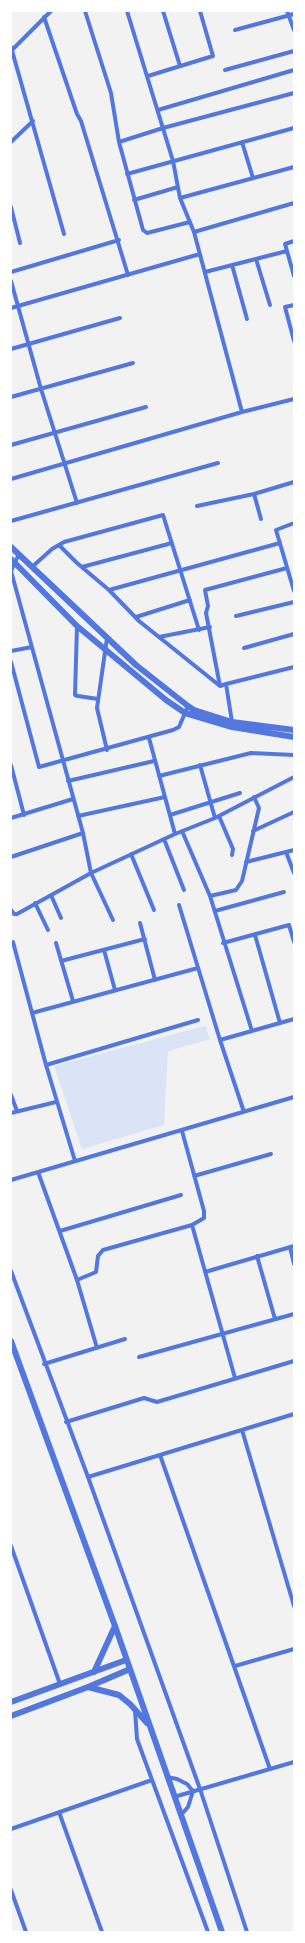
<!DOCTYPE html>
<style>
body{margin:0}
#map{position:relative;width:305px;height:1943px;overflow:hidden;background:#f2f2f2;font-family:Barlow,sans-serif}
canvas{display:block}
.frame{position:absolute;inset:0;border:12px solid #fff;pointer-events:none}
</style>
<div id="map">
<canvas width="305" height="1943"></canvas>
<div class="frame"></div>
</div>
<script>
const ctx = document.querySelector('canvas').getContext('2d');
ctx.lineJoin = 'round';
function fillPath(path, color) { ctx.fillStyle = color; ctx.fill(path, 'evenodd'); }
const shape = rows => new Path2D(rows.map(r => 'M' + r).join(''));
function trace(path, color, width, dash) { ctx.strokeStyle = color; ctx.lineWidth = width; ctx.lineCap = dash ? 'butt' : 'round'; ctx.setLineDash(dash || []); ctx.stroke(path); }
const green = shape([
 [205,1026,210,1039,168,1051,164,1125,82,1149,54,1066]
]);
const minor = shape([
 [85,11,111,93,119,142,143,230,147,233,190,222],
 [127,11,173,161,180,198,194,232,242,412],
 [163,11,180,66],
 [287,11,294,30],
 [44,17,77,114,81,121,128,275],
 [235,30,294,14],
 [11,47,64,234],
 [11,51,51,11],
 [225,70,294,51],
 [148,76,213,56,200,11],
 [158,110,294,70],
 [11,142,33,121],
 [119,142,163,128,294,93],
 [242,142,253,178],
 [127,174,294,128],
 [180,198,294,167],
 [134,200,178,187],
 [11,207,20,243],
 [194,232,294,203],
 [294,241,285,244,294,276],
 [256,259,270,305],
 [232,265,247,319],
 [11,272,119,240],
 [205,272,287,251],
 [11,281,41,389,77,503],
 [294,305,285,307,294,341],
 [11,308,200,254],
 [11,349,120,318],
 [11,397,133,363],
 [11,445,146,407],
 [11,479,242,412,294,399],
 [254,494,261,519],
 [197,506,254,494,294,482],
 [11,521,218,463],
 [294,523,276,530,294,591],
 [59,545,77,563,109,590,139,621,220,686],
 [32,567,52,549,64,542,163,515,199,630],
 [82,567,172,543],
 [11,571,83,833,91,873,113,920],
 [11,571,19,554],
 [109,590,280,543],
 [236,616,294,602],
 [136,617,190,600],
 [77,626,75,695,78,696,98,699],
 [159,637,210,627],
 [244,648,294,634],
 [11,651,32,647],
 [11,662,39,767,173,730,179,727,188,706],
 [226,684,294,667],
 [232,722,226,684,220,686,206,613,208,606,205,590,287,568],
 [149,738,175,834],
 [107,750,97,708,107,638],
 [11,765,24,815],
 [200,765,215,818],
 [159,776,251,753,294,755],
 [68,781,154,761],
 [170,815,240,793],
 [78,816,165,797],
 [219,816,233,849,232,855],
 [11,818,73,799],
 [182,831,210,896,252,1031],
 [253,831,294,812],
 [164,839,184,890],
 [286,852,294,873],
 [131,854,154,910],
 [11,857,83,833],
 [246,862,294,850],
 [51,895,61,918],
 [210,896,236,890,242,881,259,808,254,797],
 [35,903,48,930],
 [179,905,220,1040,244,1112],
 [11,910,14,914,17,914,91,873,175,834,215,818,294,777],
 [215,911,284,892],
 [140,923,155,980],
 [255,935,280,1023],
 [11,943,13,942,46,1065,75,1161],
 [56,943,73,1001],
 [223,943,289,925,294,942],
 [104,950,115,990],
 [61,961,145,939],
 [32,1013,198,968],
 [220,1040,294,1019],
 [46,1065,198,1020],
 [11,1095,17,1111],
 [11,1113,56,1102],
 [38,1172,77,1280,97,1348],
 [194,1176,271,1154],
 [11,1180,294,1097],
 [192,1225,235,1378],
 [60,1231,181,1195],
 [290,1247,294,1264],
 [257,1256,275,1319],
 [11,1271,88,1477,200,1789,247,1932],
 [205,1272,294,1246],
 [77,1280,96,1272,98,1256,103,1250,192,1225,204,1218,204,1211,182,1131],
 [139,1357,294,1314],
 [44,1364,125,1339],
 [66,1422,144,1398,157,1402,294,1361],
 [242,1430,294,1606],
 [160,1455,270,1769],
 [88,1477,294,1414],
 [11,1546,60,1684],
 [235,1666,294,1649],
 [135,1710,137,1739,208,1932],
 [167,1777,177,1779,187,1784,193,1791,188,1807,181,1815],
 [174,1797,294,1762],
 [59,1812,102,1932],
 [11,1829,152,1780],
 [11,1890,26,1932]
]);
const tertiary = shape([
 [11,547,136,665,188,706,194,710,232,722,294,730],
 [11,559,77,626,166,700,185,713,232,727,294,737],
 [11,1341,115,1626,222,1932],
 [94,1672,115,1626],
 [88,1687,119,1695,130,1704,147,1723],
 [11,1702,126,1660],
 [11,1716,88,1687,130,1669]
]);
fillPath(green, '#dbe4f7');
trace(minor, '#5277de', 4);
trace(tertiary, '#5277de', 6);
</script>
